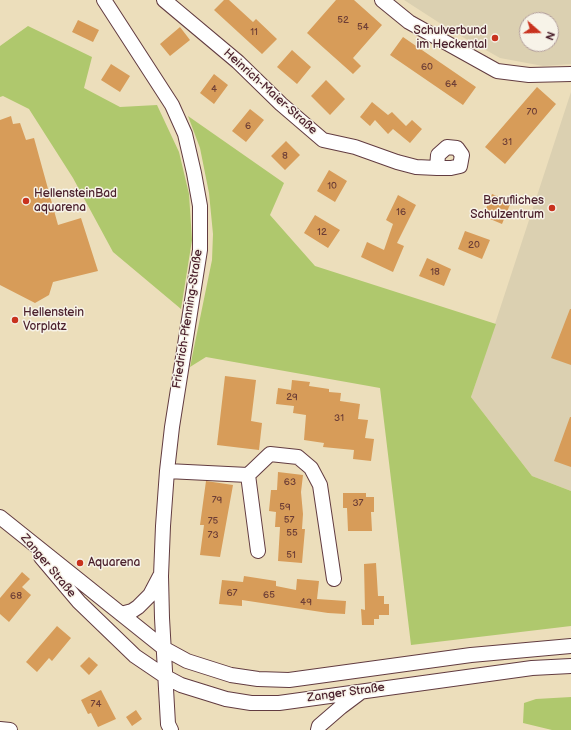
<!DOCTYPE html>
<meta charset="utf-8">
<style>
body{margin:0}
#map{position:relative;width:571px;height:730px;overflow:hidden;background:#ecdebb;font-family:"Balsamiq Sans",sans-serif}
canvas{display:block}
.north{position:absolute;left:519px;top:12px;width:40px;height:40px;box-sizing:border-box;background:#f7f3e8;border:1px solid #b29e9c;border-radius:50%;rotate:110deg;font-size:11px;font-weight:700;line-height:16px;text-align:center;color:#4a1f2b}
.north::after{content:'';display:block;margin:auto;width:14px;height:18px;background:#c8321e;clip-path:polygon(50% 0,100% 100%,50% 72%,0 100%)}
</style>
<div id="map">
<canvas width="571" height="730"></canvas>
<div class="north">N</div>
</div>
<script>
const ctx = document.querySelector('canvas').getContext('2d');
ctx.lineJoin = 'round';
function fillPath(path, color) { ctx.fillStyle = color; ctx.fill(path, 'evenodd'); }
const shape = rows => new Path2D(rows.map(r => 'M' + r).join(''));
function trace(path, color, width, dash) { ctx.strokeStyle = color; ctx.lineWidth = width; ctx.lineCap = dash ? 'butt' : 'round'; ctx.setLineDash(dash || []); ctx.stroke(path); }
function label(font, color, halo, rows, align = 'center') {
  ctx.font = font + ' "Balsamiq Sans",sans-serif'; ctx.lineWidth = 3; ctx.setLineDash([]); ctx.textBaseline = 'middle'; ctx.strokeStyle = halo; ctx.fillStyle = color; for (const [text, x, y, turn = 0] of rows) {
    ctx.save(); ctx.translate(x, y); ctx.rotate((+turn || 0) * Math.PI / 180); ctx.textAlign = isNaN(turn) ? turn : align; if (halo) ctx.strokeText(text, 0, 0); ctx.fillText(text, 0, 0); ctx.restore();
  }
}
const built = shape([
 [404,0,571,0,571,64,543,66,500,58,452,31],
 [527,20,551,20,551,44,527,44],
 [571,92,571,491,532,476,471,397]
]);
const green = shape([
 [28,26,92,57,84,88,120,107,157,105,179,152,189,194,192,240,181,309,113,252,73,178,29,109,3,96,0,97,0,46],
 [188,116,284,183,270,215,315,266,496,324,471,397,532,476,571,491,571,626,411,645,380,388,206,357,190,367,212,260,213,234,209,193,200,148],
 [571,697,571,730,552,730,523,723,524,703,536,699]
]);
const building = shape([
 [224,0,229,0,253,22,256,19,277,39,262,54,214,10],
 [336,0,354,0,382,25,353,58,361,66,353,74,307,33],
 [78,20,99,30,93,42,72,32],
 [180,27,190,40,170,56,160,44],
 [403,37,476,87,463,105,390,55],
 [292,50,311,67,297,84,277,67],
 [111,64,130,76,120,92,101,80],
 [214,74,228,85,214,104,200,93],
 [326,80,345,99,330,115,311,96],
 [537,87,556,104,505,164,485,147],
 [372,102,388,115,392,112,406,126,412,120,422,129,410,143,393,129,388,134,375,120,370,126,360,117],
 [250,109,264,120,246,142,232,131],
 [11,116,13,124,20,123,26,140,34,138,58,225,81,218,98,271,53,282,49,295,35,303,0,285,0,120],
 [286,141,300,155,285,170,271,156],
 [329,170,347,181,335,202,317,191],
 [492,194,511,202,502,224,483,216],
 [398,195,416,205,397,243,404,246,393,272,361,257,367,242,384,250,393,224,386,220],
 [315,215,340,230,328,248,304,233],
 [465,231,490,240,482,259,458,249],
 [427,258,451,269,444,286,419,276],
 [570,309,571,309,571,365,551,358],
 [225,376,256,380,251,421,262,423,259,450,217,445],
 [292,380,310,382,309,386,329,389,329,392,341,393,340,401,360,404,358,419,368,420,365,438,374,439,371,461,353,459,354,450,323,447,324,443,304,440,306,415,293,413,294,406,276,404,278,388,291,390],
 [570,417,571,417,571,467,554,461],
 [278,472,303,475,301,492,303,514,302,529,305,529,302,563,278,561,280,527,275,527,276,512,269,511,271,490,277,490],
 [206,481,233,485,220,557,200,555,204,525,200,525],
 [343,493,366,493,366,497,374,497,374,512,371,512,372,531,348,531,347,508,343,508],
 [376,563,378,596,384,596,384,604,389,604,389,615,379,615,379,619,374,619,374,625,362,625,361,609,365,610,364,564],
 [22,572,30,579,22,587,31,595,9,622,0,614,0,598],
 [244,576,276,581,276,586,296,590,297,579,319,581,317,599,346,601,345,614,328,613,242,600,242,606,219,604,222,580,243,582],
 [57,626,71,638,52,661,49,658,37,672,26,662],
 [89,657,98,665,89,675,80,666],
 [101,690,116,719,98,727,91,713,88,714,81,700],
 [136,710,142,719,132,726,126,717]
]);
const minor = shape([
 [104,0,172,105,185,134,194,173,200,206,200,250,172,427,167,471,163,526,161,576,162,618,168,724,171,730],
 [164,0,238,62,281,104,323,140,355,147,397,162,416,167,437,168,451,168,460,166,462,155,457,148,447,147,438,155,437,168],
 [382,0,409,22,497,71,529,75,571,74],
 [167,471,248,475,270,454,298,457,311,468,320,485,334,579],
 [248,475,258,551],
 [0,517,165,649,187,661,231,675,258,679,289,680,471,655,571,646],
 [41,557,79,602,135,656,166,677,181,685,226,699,251,703,279,703,532,668,571,666],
 [121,614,132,611,138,607,150,595,160,576],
 [0,729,10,730],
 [318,730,319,726,341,707,361,692]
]);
const markers = [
 [495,38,4,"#c8321e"],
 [26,201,4,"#c8321e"],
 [552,208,4,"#c8321e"],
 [15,320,4,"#c8321e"],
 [80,563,4,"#c8321e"]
];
const numberNames = [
 ["52",343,20],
 ["54",363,27],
 ["11",254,32],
 ["60",427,67],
 ["64",451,84],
 ["4",214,89],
 ["70",532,112],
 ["6",248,126],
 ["31",507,142],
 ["8",285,156],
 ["10",332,186],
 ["16",401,212],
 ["12",322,232],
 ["20",474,245],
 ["18",435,272],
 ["29",292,397],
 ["31",339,418],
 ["63",290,482],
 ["79",217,500],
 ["37",358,503],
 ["59",285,507],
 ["57",289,520],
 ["75",213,521],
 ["55",292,533],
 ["73",213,535],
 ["51",291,555],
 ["67",232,593],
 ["65",269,595],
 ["68",16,596],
 ["49",306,602],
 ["74",96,704]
];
const poiNames = [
 ["Schulverbund",487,31,"right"],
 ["im Heckental",487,45,"right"],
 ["HellensteinBad",34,194],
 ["aquarena",34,208],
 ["Berufliches",544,201,"right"],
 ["Schulzentrum",544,215,"right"],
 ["Hellenstein",23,313],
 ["Vorplatz",23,327],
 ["Aquarena",88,563]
];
const streetNames = [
 ["Heinrich-Maier-Straße",270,92,42],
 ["Friedrich-Pfenning-Straße",188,319,-81],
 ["Zanger Straße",48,566,50],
 ["Zanger Straße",346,693,-8]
];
fillPath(built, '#dbd0b1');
fillPath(green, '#afc86d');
fillPath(building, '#d79c59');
trace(minor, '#623c41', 16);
trace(minor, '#fff', 14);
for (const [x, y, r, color] of markers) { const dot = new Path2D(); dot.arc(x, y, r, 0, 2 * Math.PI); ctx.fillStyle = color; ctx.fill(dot); trace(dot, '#f7f3e8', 1.5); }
label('10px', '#6d3e36', null, numberNames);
label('12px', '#4a1f2b', '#f7f3e8', poiNames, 'left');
label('12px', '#4a1f2b', '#f7f3e8', streetNames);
</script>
